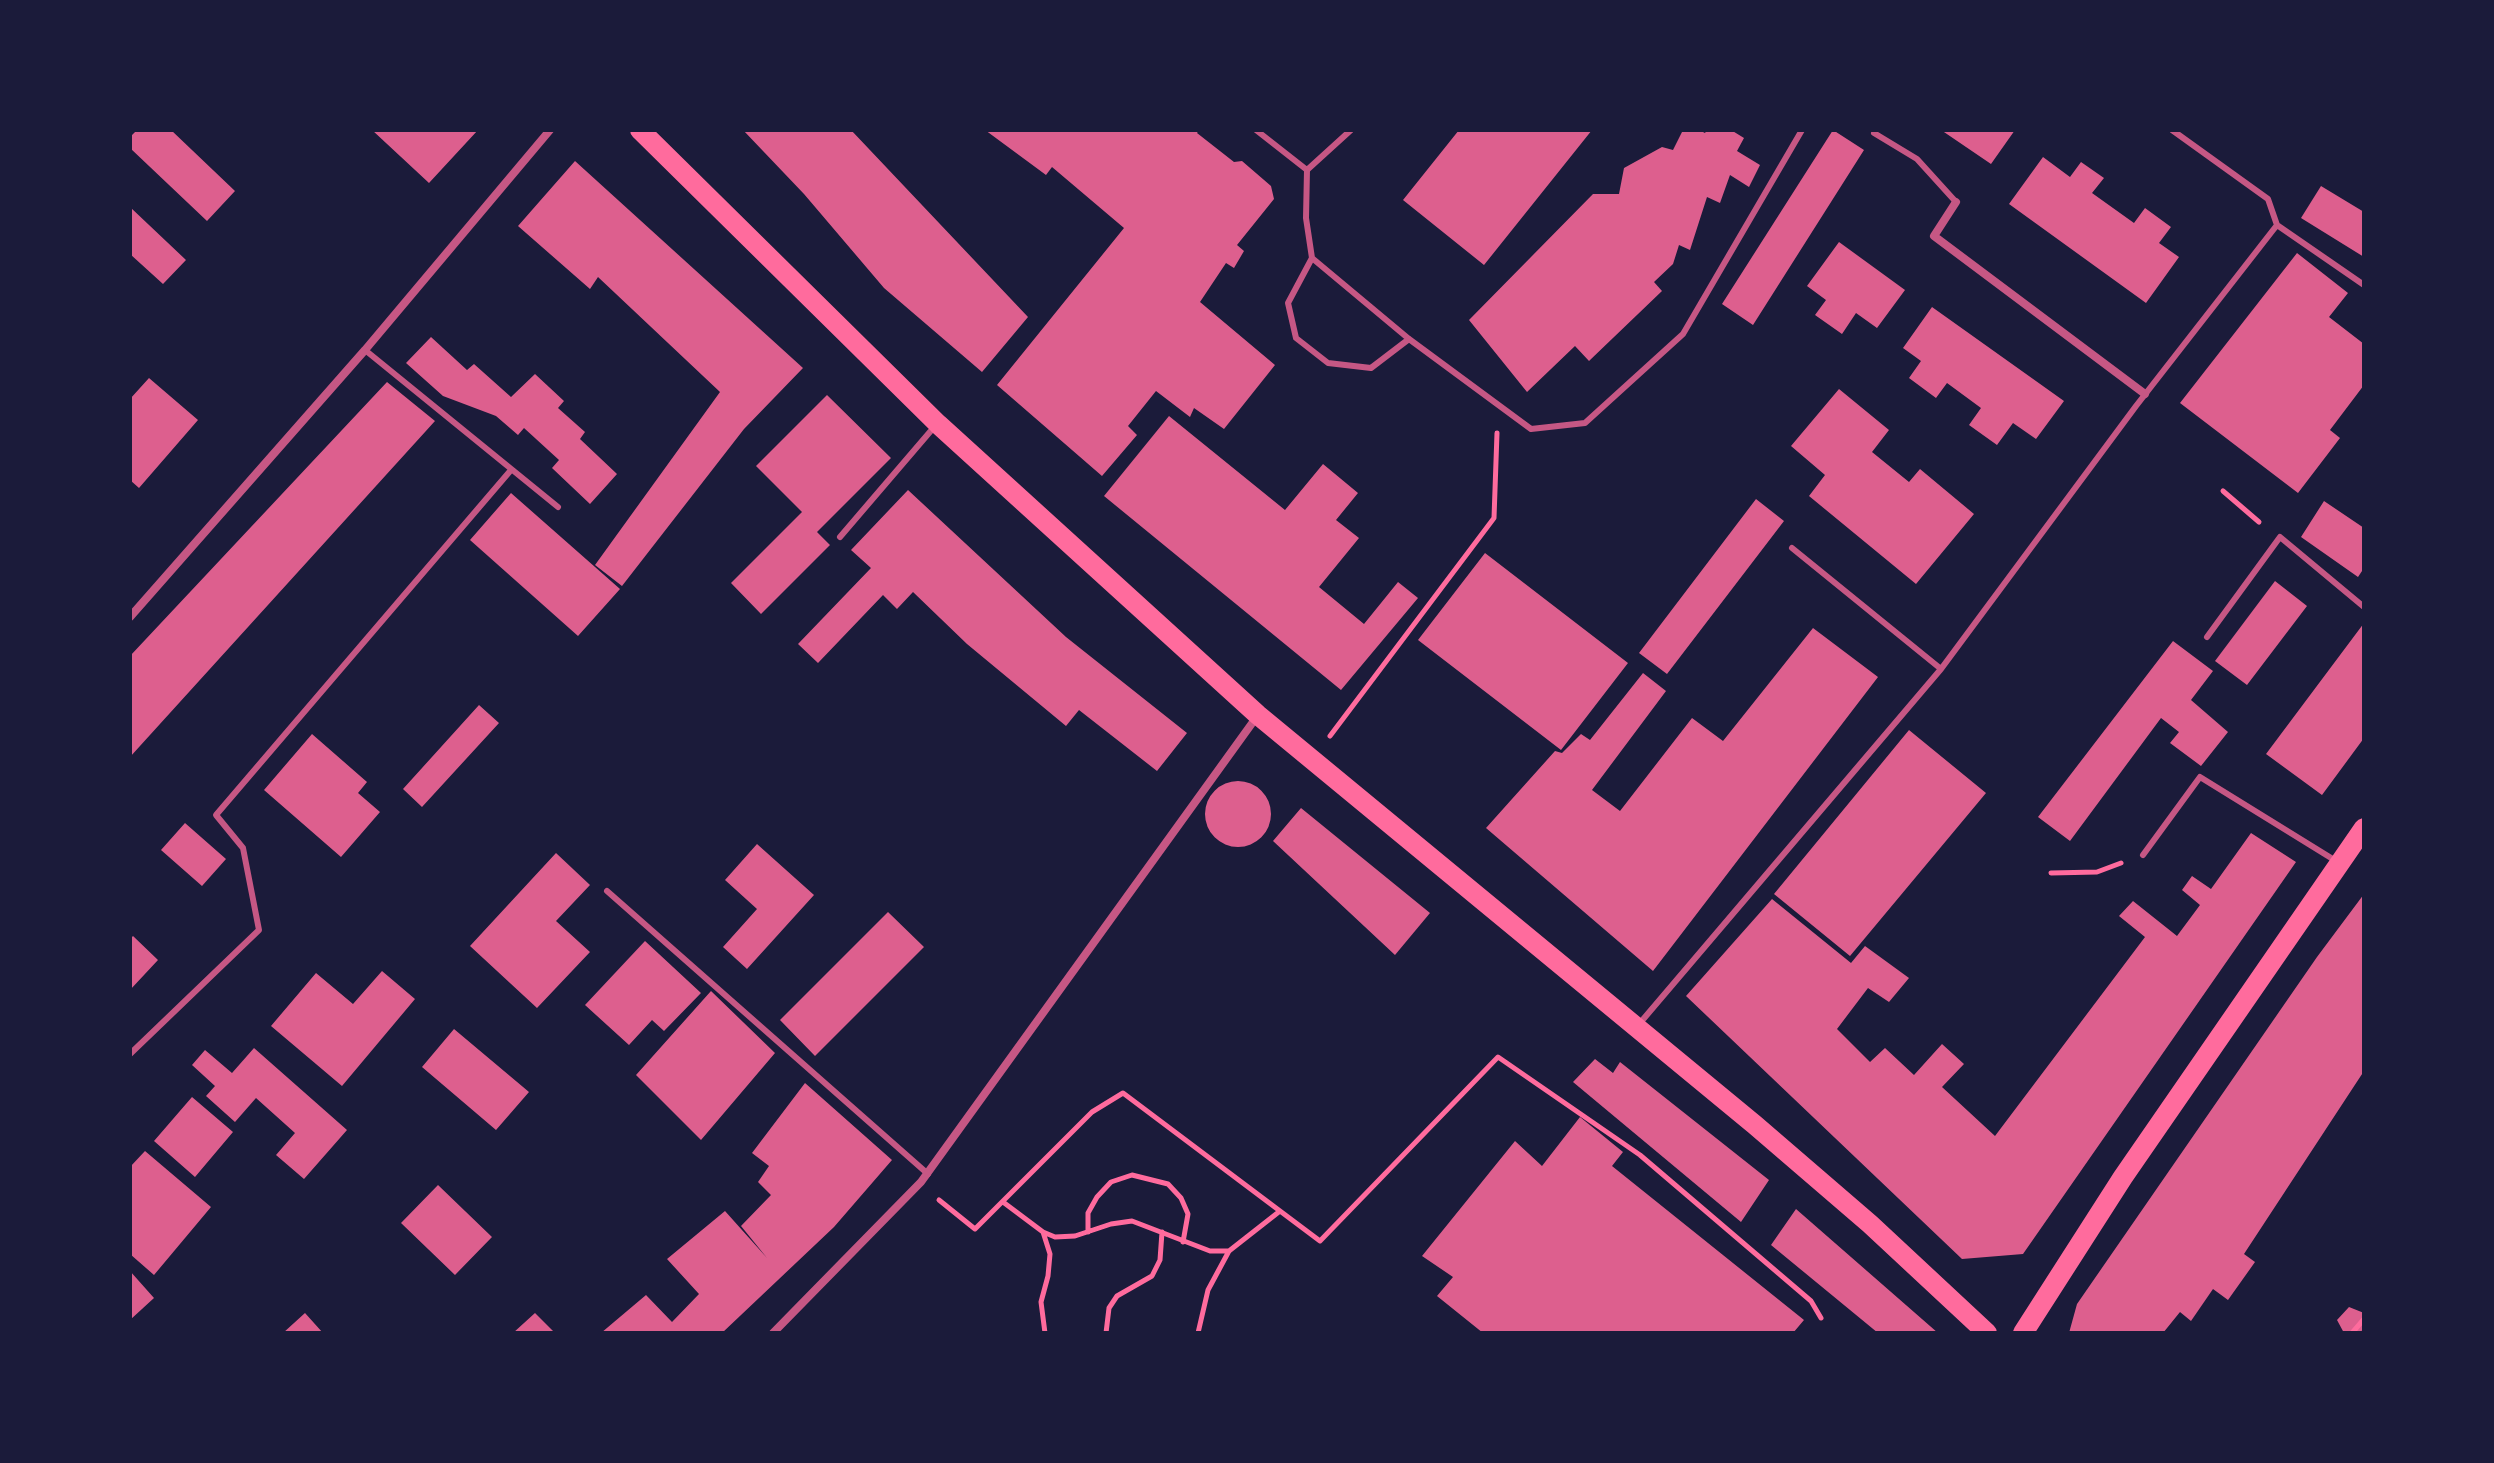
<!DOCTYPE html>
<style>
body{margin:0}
#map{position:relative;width:2494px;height:1463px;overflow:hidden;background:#1b1b3a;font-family:"Fira Sans",sans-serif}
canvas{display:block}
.frame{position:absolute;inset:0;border:132px solid #1b1b3a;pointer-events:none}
</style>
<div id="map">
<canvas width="2494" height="1463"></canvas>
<div class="frame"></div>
</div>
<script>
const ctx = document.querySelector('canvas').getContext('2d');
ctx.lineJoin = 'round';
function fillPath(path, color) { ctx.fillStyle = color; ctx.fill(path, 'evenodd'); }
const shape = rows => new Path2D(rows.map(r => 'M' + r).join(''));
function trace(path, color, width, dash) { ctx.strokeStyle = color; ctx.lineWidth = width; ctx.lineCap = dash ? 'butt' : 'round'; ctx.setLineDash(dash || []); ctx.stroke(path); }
const building = shape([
 [137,130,171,130,235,191,207,221,130,148,130,137],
 [372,130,478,130,429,183],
 [743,130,851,130,1028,317,982,372,884,288,804,194],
 [985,130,1199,130,1197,133,1234,162,1242,161,1271,186,1274,199,1237,245,1244,251,1234,268,1226,263,1200,302,1275,365,1224,429,1194,408,1190,417,1156,391,1128,426,1137,435,1102,476,997,385,1124,228,1052,167,1046,175],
 [1459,130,1592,130,1484,265,1403,200],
 [1683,130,1699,130,1705,133,1707,130,1731,130,1744,138,1737,151,1760,165,1749,187,1730,175,1720,203,1707,197,1690,250,1679,245,1673,264,1654,282,1662,291,1589,361,1575,346,1527,392,1469,320,1593,194,1619,194,1624,168,1662,147,1673,150],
 [1833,130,1864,150,1753,325,1722,304],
 [1941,130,2015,130,1991,164],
 [2043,157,2070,177,2081,162,2104,178,2092,193,2134,223,2145,208,2171,227,2159,243,2179,257,2146,303,2009,204],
 [575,161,803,368,744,429,622,586,595,565,720,392,598,277,590,289,518,226],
 [2321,186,2364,212,2364,257,2301,218],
 [130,207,186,260,163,284,130,254],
 [1839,242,1905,290,1877,328,1856,313,1842,334,1815,315,1826,300,1807,286],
 [2297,253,2348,293,2329,317,2364,344,2364,385,2330,430,2340,438,2298,493,2180,403],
 [1932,307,2064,401,2036,439,2013,423,1997,445,1969,425,1981,408,1947,383,1936,398,1909,378,1921,361,1903,348],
 [431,337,467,370,474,364,511,397,535,374,564,401,558,408,585,432,580,439,617,474,590,504,552,468,559,460,524,428,518,435,496,416,443,396,406,363],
 [149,378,198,420,139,488,130,480,130,399],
 [387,382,435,421,130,757,130,656],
 [1839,389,1889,430,1872,452,1909,482,1920,469,1974,514,1916,584,1809,496,1825,475,1791,446],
 [827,395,891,458,817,532,830,545,761,614,731,583,802,512,756,466],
 [1169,416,1285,510,1323,464,1358,493,1336,520,1359,538,1319,587,1364,624,1398,582,1418,598,1341,690,1104,496],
 [908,490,1066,637,1187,733,1157,771,1079,710,1066,726,967,644,913,592,897,609,883,595,818,663,798,644,871,568,851,550],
 [511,493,620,589,578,636,470,540],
 [1756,499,1784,521,1667,674,1639,653],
 [2324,501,2364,528,2364,568,2358,577,2301,537],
 [1485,553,1628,663,1561,750,1418,640],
 [2275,581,2307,606,2247,685,2215,661],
 [2364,623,2364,738,2322,795,2266,754],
 [1813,628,1878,677,1653,971,1486,828,1555,751,1562,753,1581,734,1590,740,1643,673,1666,691,1592,790,1620,811,1692,718,1723,741],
 [2173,641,2213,671,2191,700,2228,732,2201,766,2170,743,2179,732,2161,718,2070,841,2038,817],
 [479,705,499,723,422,807,403,789],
 [1909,730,1986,793,1850,956,1774,894],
 [312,734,367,782,358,793,380,812,341,857,264,790],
 '1205 814a33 33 0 1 1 66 0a33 33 0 1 1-66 0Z',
 [1301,808,1430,913,1395,955,1273,841],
 [185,823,226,859,202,886,161,850],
 [2251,833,2296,862,2023,1254,1962,1259,1686,996,1772,899,1851,963,1865,946,1909,978,1889,1002,1868,988,1837,1029,1870,1062,1885,1048,1914,1075,1942,1044,1964,1064,1942,1087,1995,1136,2145,937,2119,916,2133,901,2177,936,2200,905,2182,890,2192,876,2211,889],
 [757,844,814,895,747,969,723,947,757,909,725,880],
 [556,853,590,885,556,921,590,952,537,1008,470,946],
 [2364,894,2364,1071,2244,1254,2255,1262,2228,1300,2213,1289,2191,1321,2180,1312,2163,1333,2069,1333,2077,1304,2317,957],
 [888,912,924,947,815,1056,780,1020],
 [133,936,158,960,130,990,130,939],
 [645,941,701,993,664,1031,652,1020,629,1045,585,1005],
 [382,971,415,999,342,1086,271,1026,316,973,353,1004],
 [711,991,775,1053,701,1140,636,1075],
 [454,1029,529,1092,496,1130,422,1067],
 [254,1048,347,1130,304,1179,276,1155,295,1133,256,1098,235,1122,206,1096,215,1086,192,1065,205,1050,232,1073],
 [1595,1059,1613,1073,1620,1062,1769,1180,1741,1222,1573,1082],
 [805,1083,892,1160,834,1227,722,1333,601,1333,646,1295,672,1322,699,1294,667,1259,725,1211,767,1258,741,1226,771,1195,758,1182,769,1166,752,1153],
 [192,1097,233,1132,195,1177,154,1141],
 [1580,1117,1623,1152,1612,1166,1804,1320,1793,1333,1483,1333,1437,1296,1453,1277,1422,1256,1515,1141,1542,1166],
 [145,1151,211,1207,154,1275,130,1254,130,1167],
 [438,1185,492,1237,455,1275,401,1223],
 [1796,1209,1938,1333,1878,1333,1771,1245],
 [130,1271,154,1298,130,1320],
 [2349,1307,2364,1313,2364,1328,2360,1333,2344,1333,2337,1320],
 [305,1313,323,1333,283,1333],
 [535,1313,555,1333,513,1333]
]);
const path = shape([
 [2223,491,2259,522],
 [1330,736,1494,518,1497,433],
 [2051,873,2097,872,2121,863],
 [939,1200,975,1229,1092,1112,1123,1093,1280,1211],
 [1003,1202,1043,1232,1050,1254,1048,1276,1041,1302,1045,1333],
 [1043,1232,1055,1237,1075,1236,1111,1224,1132,1221,1210,1251,1229,1251],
 [1088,1232,1088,1213,1097,1197,1111,1182,1132,1175,1168,1184,1181,1198,1188,1214,1183,1242],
 [1106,1333,1109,1308,1117,1296,1152,1276,1160,1260,1162,1232],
 [1198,1333,1208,1290,1229,1251,1280,1211,1320,1241,1498,1057,1640,1155,1811,1301,1821,1318],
 [2352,1333,2364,1319]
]);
const service = shape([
 [1256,130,1307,170,1351,130],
 [2172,130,2268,199,2277,225],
 [1874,133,1917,159,1956,202],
 [1307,170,1306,218,1312,258,1409,339,1531,429,1585,423,1683,334,1802,130],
 [1312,258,1288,303,1296,338,1328,363,1371,368,1409,339],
 [365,350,558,507],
 [840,537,935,426],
 [1792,548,1941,669],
 [2207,637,2280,537,2364,607],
 [2143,855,2200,777,2336,861],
 [607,891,928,1174],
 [1640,1023,1941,669,2136,406,2277,225,2364,285],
 [130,1054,259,930,243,848,216,815,511,470]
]);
const minor = shape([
 [1956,202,1934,236,2145,394],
 [130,617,365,350,550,130],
 [773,1333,921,1182,1258,715]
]);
const primary = shape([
 [640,130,938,424,1258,715,1755,1125,1870,1224,1987,1333],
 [2023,1333,2123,1177,2364,828]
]);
fillPath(building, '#dd5f8e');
trace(path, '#ff6b9d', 5);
trace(service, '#c65784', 6);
trace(minor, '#c65784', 8);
trace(primary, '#ff6b9d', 20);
</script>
